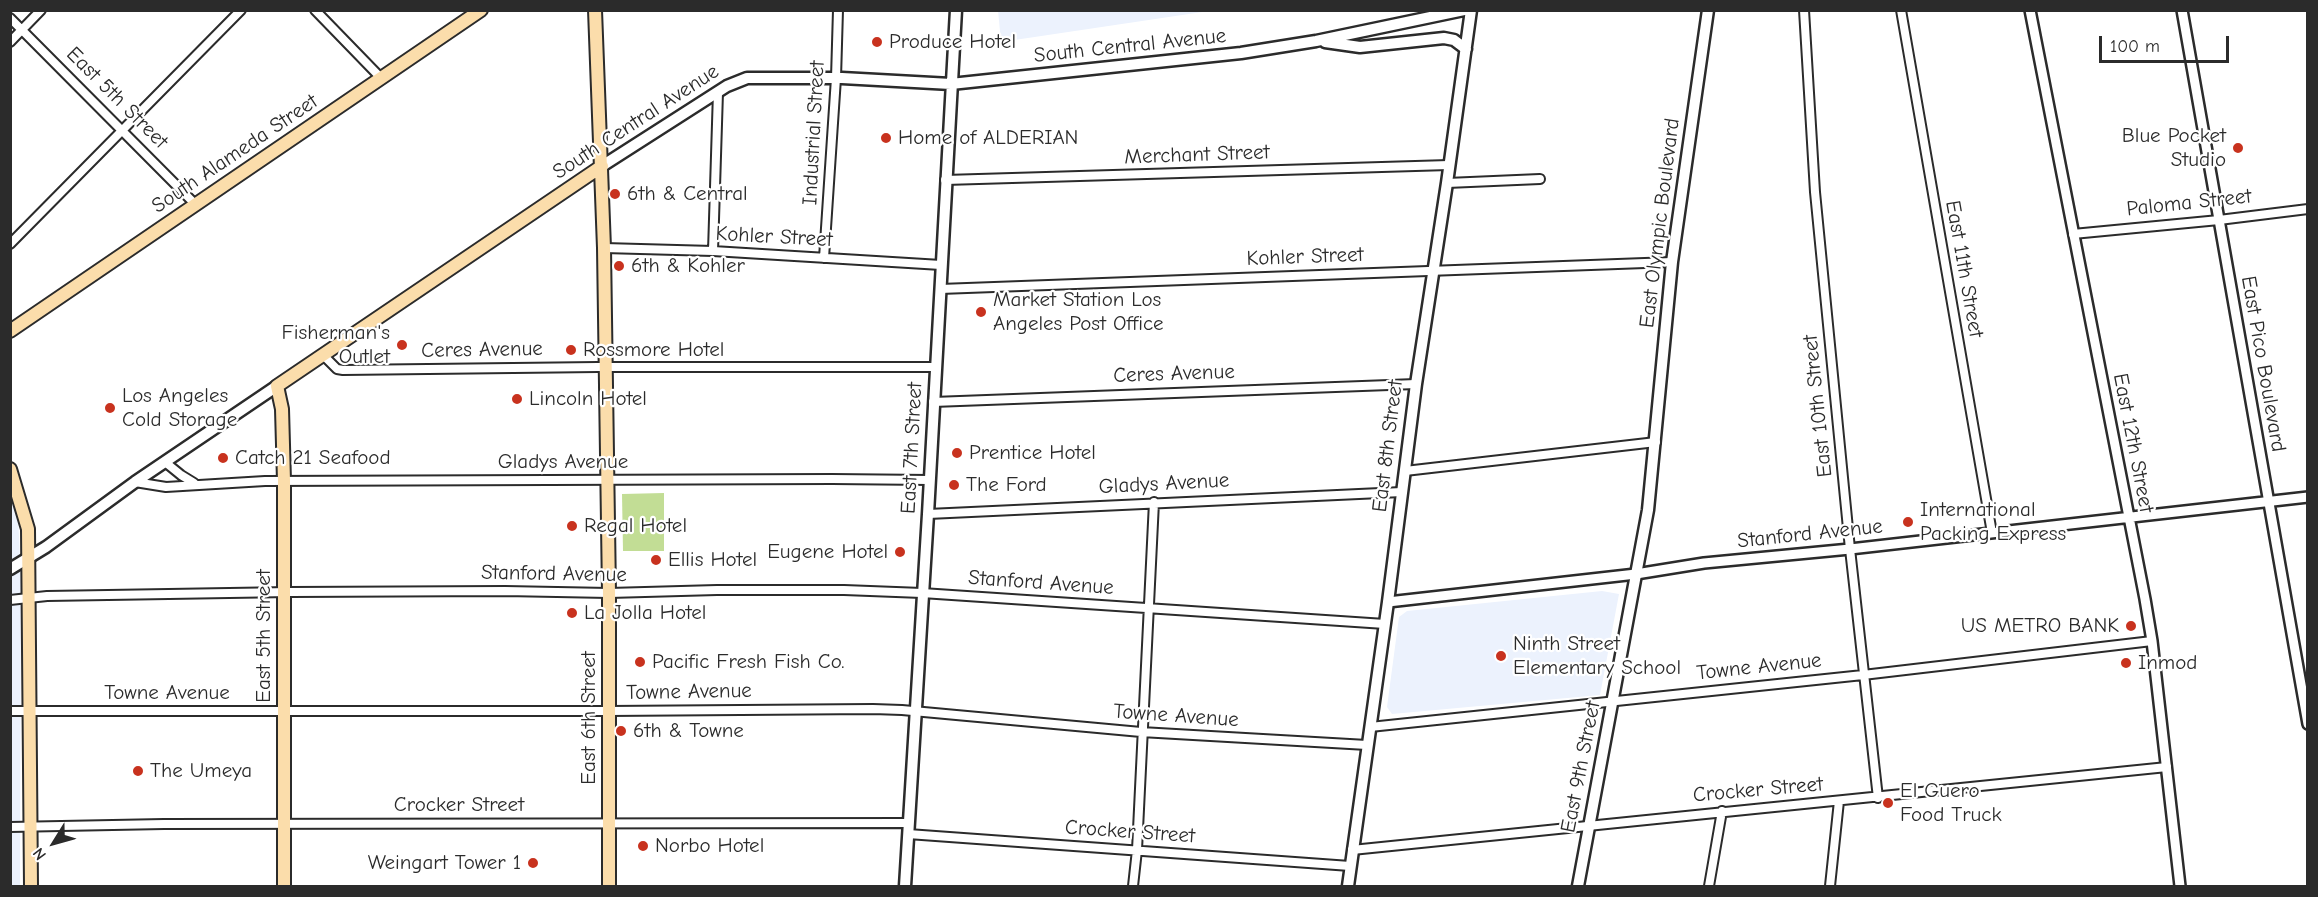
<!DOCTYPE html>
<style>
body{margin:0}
#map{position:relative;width:2318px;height:897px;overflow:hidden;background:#fff;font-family:"Comic Neue",sans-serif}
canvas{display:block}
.frame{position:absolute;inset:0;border:12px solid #2b2b2b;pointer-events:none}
.north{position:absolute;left:24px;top:813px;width:60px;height:60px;-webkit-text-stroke:4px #fff;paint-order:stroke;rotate:233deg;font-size:16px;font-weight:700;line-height:24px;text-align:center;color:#2b2b2b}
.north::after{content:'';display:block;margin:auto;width:21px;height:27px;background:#2b2b2b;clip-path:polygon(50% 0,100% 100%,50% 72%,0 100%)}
.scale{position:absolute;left:2099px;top:36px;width:130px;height:27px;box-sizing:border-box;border:3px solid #2b2b2b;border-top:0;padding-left:8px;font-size:18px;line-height:21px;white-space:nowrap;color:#2b2b2b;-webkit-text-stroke:4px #fff;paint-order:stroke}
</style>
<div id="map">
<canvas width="2318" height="897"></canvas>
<div class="frame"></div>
<div class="north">N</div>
<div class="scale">100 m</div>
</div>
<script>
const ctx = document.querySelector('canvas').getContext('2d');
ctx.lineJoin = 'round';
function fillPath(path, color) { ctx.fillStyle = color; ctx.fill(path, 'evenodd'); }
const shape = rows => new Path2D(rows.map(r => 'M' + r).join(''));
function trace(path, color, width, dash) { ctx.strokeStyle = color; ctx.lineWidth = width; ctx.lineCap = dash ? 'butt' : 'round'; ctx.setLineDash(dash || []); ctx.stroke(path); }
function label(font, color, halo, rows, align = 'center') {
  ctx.font = font + ' "Comic Neue",sans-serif'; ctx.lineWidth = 4.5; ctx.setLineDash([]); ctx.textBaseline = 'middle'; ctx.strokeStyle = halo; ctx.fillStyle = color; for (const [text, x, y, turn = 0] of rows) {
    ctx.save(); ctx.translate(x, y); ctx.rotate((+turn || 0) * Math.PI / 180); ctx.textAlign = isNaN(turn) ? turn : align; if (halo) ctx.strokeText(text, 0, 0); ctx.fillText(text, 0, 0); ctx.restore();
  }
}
const built = shape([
 [998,10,1209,10,1209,11,1001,42],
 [10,491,18,515,21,582,20,886,10,886],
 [1602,591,1619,594,1600,695,1392,714,1387,707,1399,617,1407,611]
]);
const green = shape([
 [664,493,664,551,623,551,622,494]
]);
const minor = shape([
 [315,10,381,78],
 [1804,10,1815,192,1850,549,1878,798],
 [1901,10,1992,533],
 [10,18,196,205],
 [10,42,41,10],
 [945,180,1449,165],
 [1447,183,1540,179],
 [2073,234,2219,220,2308,209],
 [10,244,241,10],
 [604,248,713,251,941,265],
 [713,251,718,92],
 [824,258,836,78,838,10],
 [940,289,1672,262],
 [323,355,337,369,343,370,598,367,935,367],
 [933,402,1416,384],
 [165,462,181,475,194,483],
 [1405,471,1656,442],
 [135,482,166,487,265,481,832,479,930,480],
 [928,514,1402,492],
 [10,600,47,596,290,592,505,591,609,593,717,590,844,590,922,593,1385,624],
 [10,711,608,711,873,709,902,710,1141,732,1367,745],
 [1370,727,1863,675,2152,641],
 [10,827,164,824,908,823],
 [908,834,1350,866],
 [1352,850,2167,767],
 [1133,886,1137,850,1154,502],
 [1709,886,1722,811],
 [1830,886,1839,801]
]);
const tertiary = shape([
 [2030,10,2145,599,2152,641,2180,886],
 [2182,10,2308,724],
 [1388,602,1636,574,1704,563,1850,549,2308,497]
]);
const secondary = shape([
 [1325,42,1360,47,1444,38,1454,40,1466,49],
 [602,166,727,86,747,78,842,78,951,84,1241,53,1316,41,1464,10],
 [10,569,46,547,135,482,277,386],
 [905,886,928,514,956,10],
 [1348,886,1388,602,1416,384,1447,183,1471,10],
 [1578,886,1648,510,1672,262,1708,10]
]);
const primary = shape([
 [595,10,604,248,609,593,609,886],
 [10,331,481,10],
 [10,469,28,529,31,886],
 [284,886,284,481,282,409,277,386,602,166]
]);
const markers = [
 [877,42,6,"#c8321e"],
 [886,138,6,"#c8321e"],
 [2238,148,6,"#c8321e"],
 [615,194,6,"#c8321e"],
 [619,266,6,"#c8321e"],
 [981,312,6,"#c8321e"],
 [402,345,6,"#c8321e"],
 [571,350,6,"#c8321e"],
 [517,399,6,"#c8321e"],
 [110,408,6,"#c8321e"],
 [957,453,6,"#c8321e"],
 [223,458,6,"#c8321e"],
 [954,485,6,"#c8321e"],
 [1908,522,6,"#c8321e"],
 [572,526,6,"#c8321e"],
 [900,552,6,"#c8321e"],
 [656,560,6,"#c8321e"],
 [572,613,6,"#c8321e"],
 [2131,626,6,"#c8321e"],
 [1501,656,6,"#c8321e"],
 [640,662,6,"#c8321e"],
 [2126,663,6,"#c8321e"],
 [621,731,6,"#c8321e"],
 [138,771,6,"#c8321e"],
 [1888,803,6,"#c8321e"],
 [643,846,6,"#c8321e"],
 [533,863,6,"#c8321e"]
];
const poiNames = [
 ["Produce Hotel",889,42],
 ["Blue Pocket",2226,136,"right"],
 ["Studio",2226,160,"right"],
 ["Home of ALDERIAN",898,138],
 ["6th & Central",627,194],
 ["6th & Kohler",631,266],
 ["Market Station Los",993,300],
 ["Angeles Post Office",993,324],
 ["Fisherman's",390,333,"right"],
 ["Outlet",390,357,"right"],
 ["Rossmore Hotel",583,350],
 ["Los Angeles",122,396],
 ["Cold Storage",122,420],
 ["Lincoln Hotel",529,399],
 ["Prentice Hotel",969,453],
 ["Catch 21 Seafood",235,458],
 ["The Ford",966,485],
 ["International",1920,510],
 ["Packing Express",1920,534],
 ["Regal Hotel",584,526],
 ["Eugene Hotel",888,552,"right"],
 ["Ellis Hotel",668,560],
 ["La Jolla Hotel",584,613],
 ["US METRO BANK",2119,626,"right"],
 ["Ninth Street",1513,644],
 ["Elementary School",1513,668],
 ["Pacific Fresh Fish Co.",652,662],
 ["Inmod",2138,663],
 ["6th & Towne",633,731],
 ["The Umeya",150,771],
 ["El Guero",1900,791],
 ["Food Truck",1900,815],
 ["Norbo Hotel",655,846],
 ["Weingart Tower 1",521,863,"right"]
];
const streetNames = [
 ["South Central Avenue",1130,46,-6],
 ["East 5th Street",117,98,45],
 ["South Central Avenue",636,122,-33],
 ["Industrial Street",814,133,-87],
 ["South Alameda Street",235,154,-34],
 ["Merchant Street",1197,155,-2],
 ["Paloma Street",2189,203,-6],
 ["East Olympic Boulevard",1660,223,-83],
 ["Kohler Street",774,237,3],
 ["Kohler Street",1305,257,-2],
 ["East 11th Street",1964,269,80],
 ["Ceres Avenue",482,350,-1],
 ["East Pico Boulevard",2263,364,80],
 ["Ceres Avenue",1174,374,-2],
 ["East 10th Street",1818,406,-96],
 ["East 12th Street",2133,443,79],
 ["East 8th Street",1388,446,-83],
 ["East 7th Street",912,448,-87],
 ["Gladys Avenue",563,462],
 ["Gladys Avenue",1164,484,-3],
 ["Stanford Avenue",1810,534,-6],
 ["Stanford Avenue",554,574,1],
 ["Stanford Avenue",1041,583,4],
 ["East 5th Street",264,636,-90],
 ["Towne Avenue",1759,667,-6],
 ["Towne Avenue",689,692,-1],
 ["Towne Avenue",167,693],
 ["Towne Avenue",1176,716,4],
 ["East 6th Street",589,718,-90],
 ["East 9th Street",1581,767,-79],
 ["Crocker Street",1758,790,-5],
 ["Crocker Street",459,805],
 ["Crocker Street",1130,832,4]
];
fillPath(built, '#ecf2fd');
fillPath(green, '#c2dd95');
trace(minor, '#2b2b2b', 12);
trace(tertiary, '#2b2b2b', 14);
trace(secondary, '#2b2b2b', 15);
trace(primary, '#2b2b2b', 16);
trace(minor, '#fff', 8);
trace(tertiary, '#fff', 9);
trace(secondary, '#fff', 10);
trace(primary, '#fbddab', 12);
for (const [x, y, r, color] of markers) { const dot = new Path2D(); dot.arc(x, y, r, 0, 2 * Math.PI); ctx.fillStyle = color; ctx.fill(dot); trace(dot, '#fff', 2); }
label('21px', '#2b2b2b', '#fff', poiNames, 'left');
label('21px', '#2b2b2b', '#fff', streetNames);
</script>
